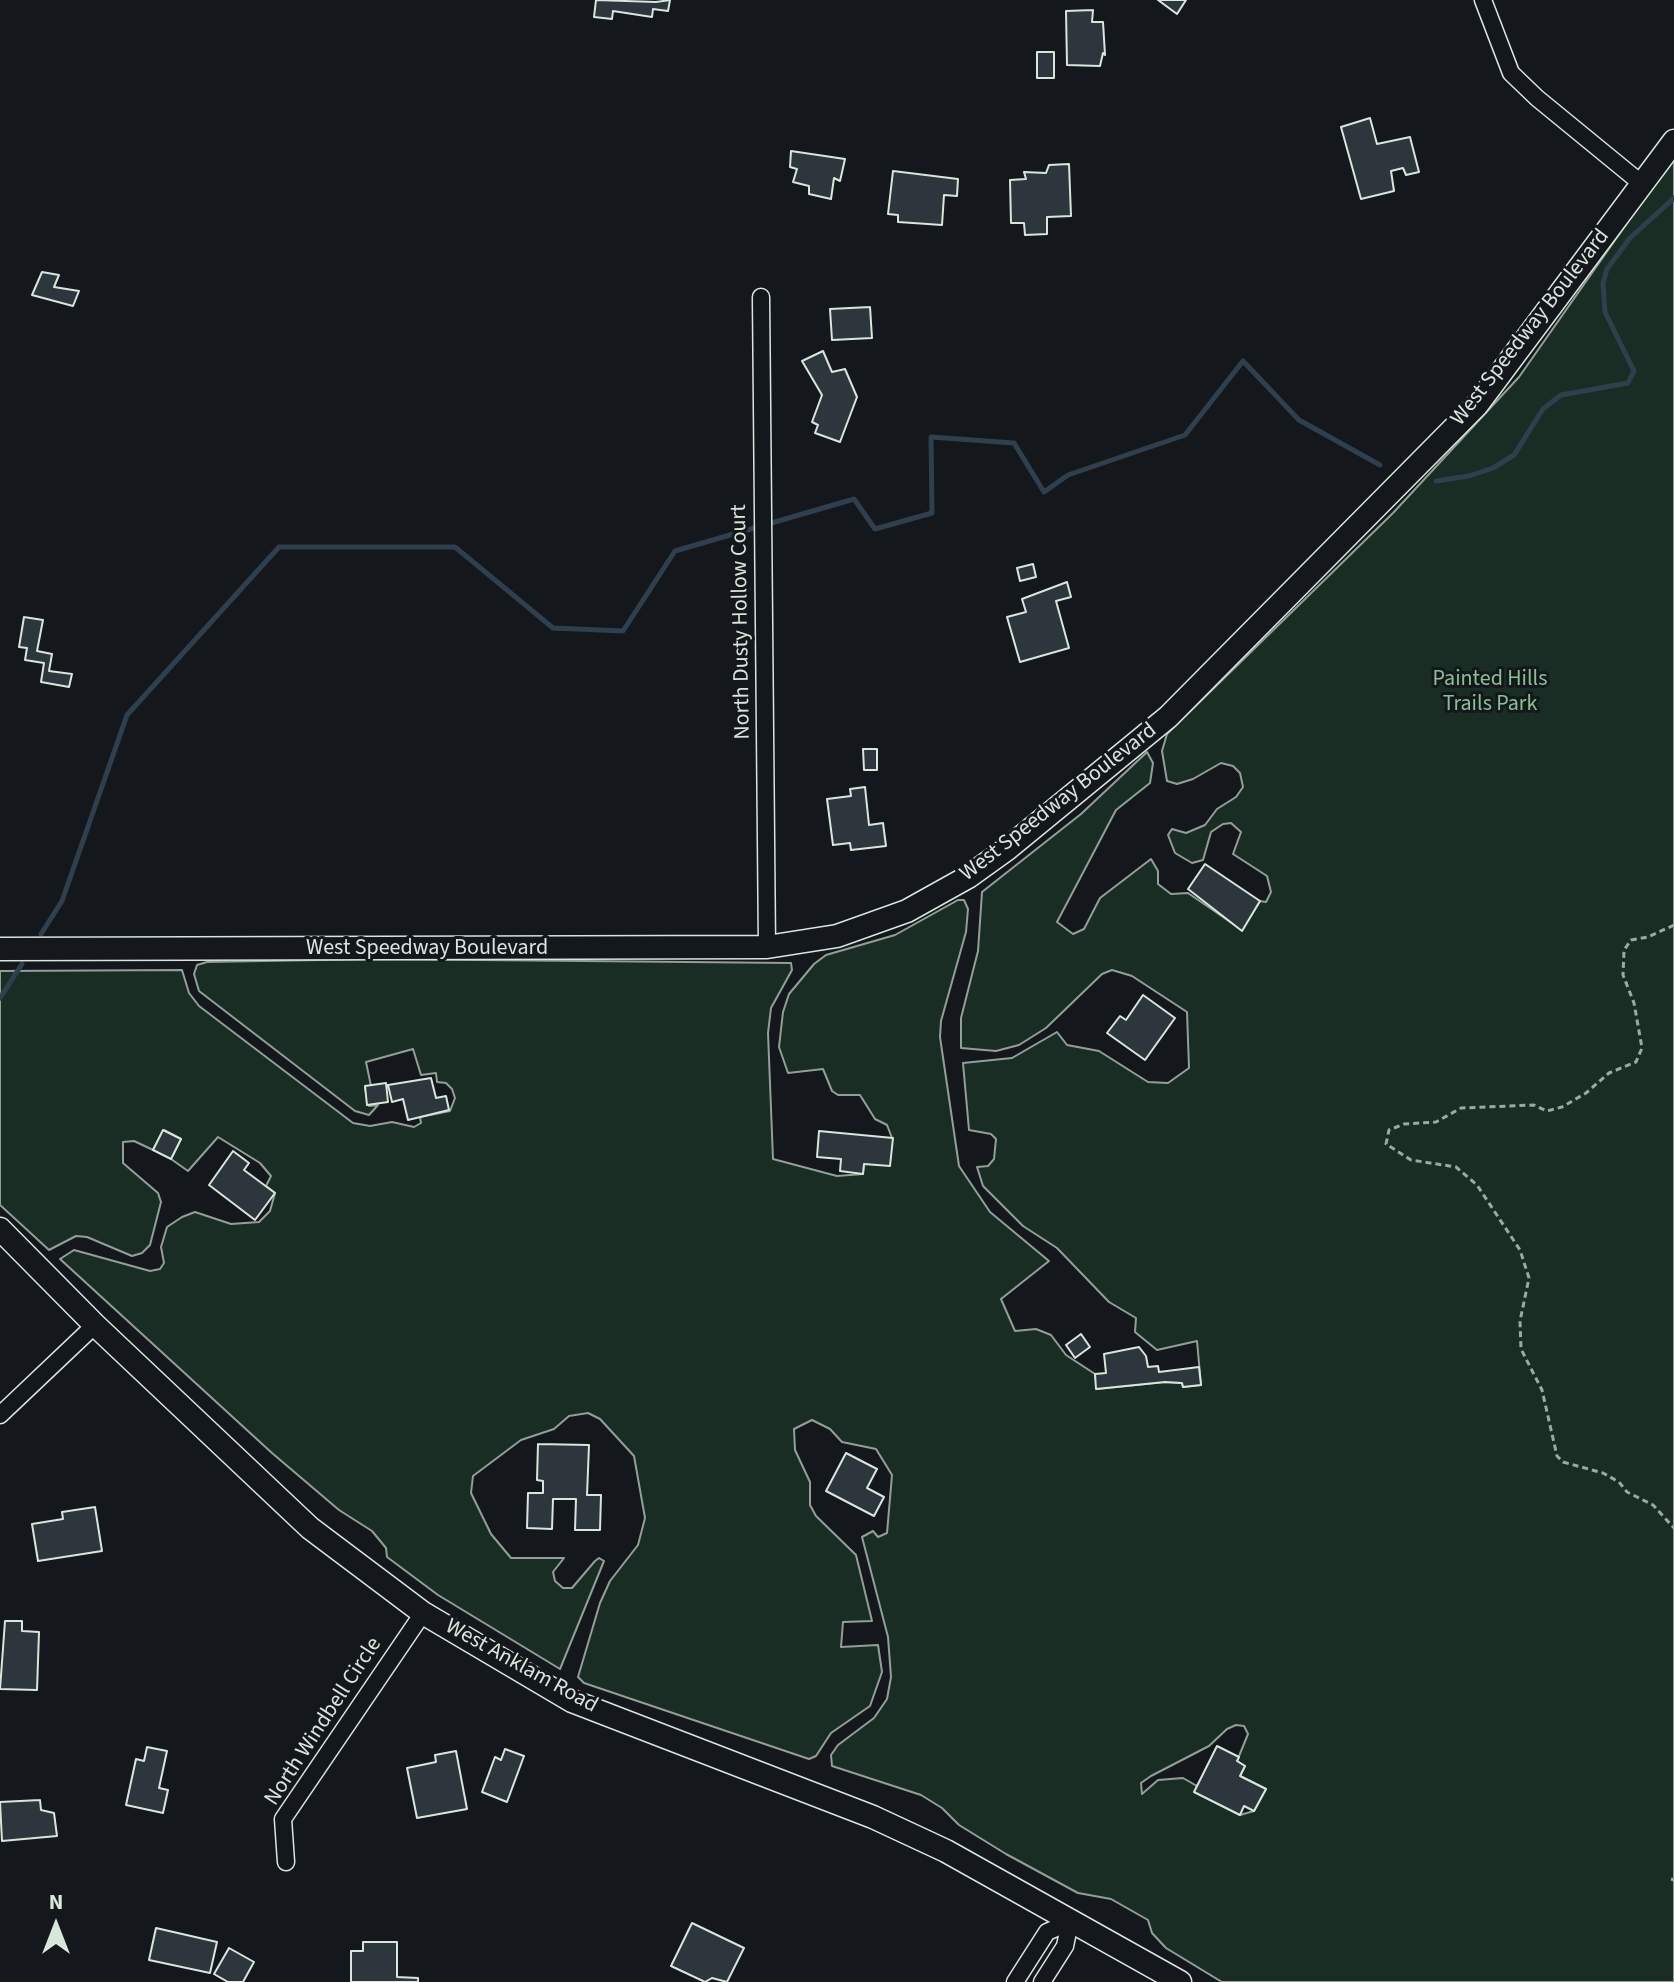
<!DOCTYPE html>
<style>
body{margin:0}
#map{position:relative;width:1674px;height:1982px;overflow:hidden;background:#14181c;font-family:"Source Sans 3",sans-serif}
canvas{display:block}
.north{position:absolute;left:16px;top:1886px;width:80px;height:80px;-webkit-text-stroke:6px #14181c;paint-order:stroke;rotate:0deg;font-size:22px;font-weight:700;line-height:32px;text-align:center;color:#d8e6dc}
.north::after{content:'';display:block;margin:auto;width:28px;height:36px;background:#d8e6dc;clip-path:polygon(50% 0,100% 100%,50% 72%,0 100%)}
</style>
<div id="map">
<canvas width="1674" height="1982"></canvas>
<div class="north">N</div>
</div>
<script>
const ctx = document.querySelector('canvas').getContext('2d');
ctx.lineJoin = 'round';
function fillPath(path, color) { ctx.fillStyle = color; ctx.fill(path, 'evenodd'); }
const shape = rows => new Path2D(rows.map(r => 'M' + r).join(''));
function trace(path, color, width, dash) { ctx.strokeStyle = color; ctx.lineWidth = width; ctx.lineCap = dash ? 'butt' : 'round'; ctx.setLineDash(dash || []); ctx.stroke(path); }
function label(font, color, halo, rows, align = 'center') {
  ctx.font = font + ' "Source Sans 3",sans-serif'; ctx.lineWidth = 6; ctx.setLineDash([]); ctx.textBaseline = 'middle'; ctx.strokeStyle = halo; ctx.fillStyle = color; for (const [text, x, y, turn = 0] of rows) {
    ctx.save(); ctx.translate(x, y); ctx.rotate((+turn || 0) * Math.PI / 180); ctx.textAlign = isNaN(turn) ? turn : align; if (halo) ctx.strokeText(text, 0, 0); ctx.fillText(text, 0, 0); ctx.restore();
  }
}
const green = shape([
 [1674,156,1674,1982,1222,1982,1166,1948,1152,1933,1148,1920,1111,1899,1078,1893,1006,1854,959,1825,942,1808,921,1795,832,1766,831,1755,838,1745,874,1718,887,1699,891,1677,888,1637,862,1537,873,1531,878,1537,887,1533,892,1475,876,1449,842,1442,830,1429,812,1420,794,1429,795,1450,810,1482,810,1505,816,1516,856,1555,872,1621,843,1622,841,1647,878,1645,882,1672,870,1706,831,1733,816,1756,809,1759,584,1683,578,1677,600,1603,610,1581,638,1545,645,1518,634,1456,600,1419,588,1413,569,1416,554,1429,521,1440,473,1476,471,1493,491,1534,511,1558,564,1558,553,1572,555,1581,563,1588,572,1588,595,1561,599,1558,604,1561,560,1669,438,1595,387,1557,386,1548,372,1531,339,1510,272,1453,60,1259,74,1250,150,1271,160,1269,164,1263,161,1247,167,1227,182,1217,195,1212,231,1224,259,1222,270,1211,275,1193,266,1186,271,1176,260,1163,218,1137,188,1171,171,1159,181,1139,164,1130,153,1150,134,1141,123,1142,123,1163,158,1193,161,1202,150,1245,142,1253,132,1256,87,1237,76,1236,49,1250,0,1205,0,971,182,970,189,993,199,1006,353,1123,370,1126,392,1122,414,1127,421,1123,420,1117,450,1111,455,1098,452,1089,446,1083,437,1082,436,1073,421,1075,413,1049,366,1062,371,1086,365,1088,369,1106,378,1105,369,1115,355,1111,199,991,194,974,197,965,207,962,375,959,791,963,792,970,771,1008,768,1033,773,1159,837,1176,863,1174,864,1164,892,1138,887,1125,875,1119,860,1095,838,1095,832,1091,823,1069,788,1073,779,1047,783,1012,789,994,814,964,826,955,895,935,958,900,964,900,968,909,966,932,941,1021,940,1037,959,1166,990,1212,1049,1261,1001,1299,1015,1331,1036,1329,1051,1335,1066,1355,1095,1374,1097,1389,1165,1382,1182,1383,1183,1387,1201,1385,1197,1341,1157,1350,1135,1332,1136,1318,1109,1302,1057,1248,1023,1226,983,1186,977,1167,988,1166,994,1159,996,1139,991,1134,969,1130,963,1063,1012,1058,1057,1032,1067,1045,1099,1051,1148,1082,1168,1083,1189,1068,1187,1012,1132,976,1112,970,1102,974,1046,1028,1019,1045,996,1051,961,1048,961,1018,978,951,982,892,1081,814,1147,752,1153,763,1150,783,1116,810,1057,922,1073,934,1084,929,1100,898,1151,859,1158,871,1158,884,1171,894,1188,893,1242,930,1260,901,1266,902,1271,892,1267,876,1233,854,1241,832,1231,823,1223,824,1211,832,1203,860,1192,863,1175,853,1168,835,1172,829,1186,833,1205,825,1217,809,1236,797,1243,787,1240,773,1233,766,1221,763,1193,779,1177,784,1167,781,1162,751,1167,734,1393,513,1519,377,1674,156],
 [1236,1725,1244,1726,1248,1734,1237,1761,1245,1766,1240,1776,1266,1789,1254,1811,1240,1815,1195,1792,1197,1786,1183,1778,1158,1780,1142,1794,1141,1783,1151,1776,1209,1746,1227,1729,1236,1725]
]);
const stream = shape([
 [1436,481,1469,476,1493,468,1514,455,1543,409,1561,395,1628,383,1634,371,1605,312,1603,283,1607,269,1630,238,1674,198],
 [41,934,62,901,127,715,279,547,455,547,553,628,623,631,675,551,854,499,875,529,932,513,931,437,1014,443,1044,492,1068,475,1185,435,1243,361,1299,420,1380,465],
 [0,998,22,964]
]);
const building = shape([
 [596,0,656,2,670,0,668,11,653,9,652,17,613,11,612,19,594,17,596,0],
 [1158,0,1186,0,1177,14,1158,0],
 [1093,10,1092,22,1103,22,1105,55,1103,53,1100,66,1067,65,1066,11,1093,10],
 [1037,52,1054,52,1054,78,1037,78,1037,52],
 [1370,118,1377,144,1410,137,1419,172,1406,175,1403,168,1391,171,1394,191,1361,199,1341,127,1370,118],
 [791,151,845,159,840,181,834,178,831,199,809,194,809,186,793,182,797,169,790,167,791,151],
 [1069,164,1071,216,1047,217,1047,234,1025,235,1024,223,1011,223,1010,180,1026,179,1024,172,1046,173,1049,165,1069,164],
 [893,171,958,179,957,196,944,195,942,225,898,222,898,215,888,214,893,171],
 [42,272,59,275,54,287,79,291,73,306,32,295,42,272],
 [870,307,872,338,832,340,830,309,870,307],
 [823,351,832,372,845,369,857,397,840,442,815,433,818,425,812,422,822,395,802,361,823,351],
 [1033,564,1036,577,1020,581,1017,568,1033,564],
 [1067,582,1071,597,1056,601,1069,648,1020,662,1007,617,1026,612,1022,599,1067,582],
 [24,617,43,620,37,651,52,654,49,671,72,674,69,687,41,682,44,663,25,660,27,648,19,647,24,617],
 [863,749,877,749,877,770,864,770,863,749],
 [865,787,869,825,883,823,886,846,851,850,850,843,833,845,827,799,851,796,850,789,865,787],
 [1205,864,1260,901,1242,931,1188,889,1205,864],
 [1143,995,1175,1018,1145,1060,1107,1033,1120,1016,1126,1020,1143,995],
 [431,1078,436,1098,446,1096,449,1110,408,1120,403,1099,392,1102,388,1085,431,1078],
 [386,1083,388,1102,367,1105,365,1086,386,1083],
 [163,1130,181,1139,171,1159,153,1150,163,1130],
 [819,1131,893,1138,890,1166,864,1164,863,1174,840,1171,841,1159,817,1157,819,1131],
 [233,1151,249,1163,244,1170,275,1193,255,1220,209,1185,233,1151],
 [1081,1334,1090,1347,1075,1358,1066,1345,1081,1334],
 [1139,1347,1146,1356,1148,1367,1158,1366,1159,1372,1199,1367,1201,1385,1183,1387,1182,1383,1165,1382,1096,1389,1095,1374,1106,1373,1104,1354,1139,1347],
 [538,1444,589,1445,587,1495,601,1495,600,1530,575,1530,576,1499,553,1499,552,1529,527,1528,528,1493,543,1493,543,1481,537,1480,538,1444],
 [846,1453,877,1469,867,1488,884,1497,874,1516,826,1491,846,1453],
 [95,1507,102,1551,38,1561,32,1524,63,1519,62,1512,95,1507],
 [5,1621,22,1621,22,1631,39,1632,37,1690,0,1689,5,1621],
 [1217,1746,1239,1757,1237,1761,1245,1766,1240,1776,1266,1789,1254,1811,1244,1806,1240,1815,1194,1792,1217,1746],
 [147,1747,167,1751,159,1788,168,1790,163,1813,126,1805,136,1759,144,1761,147,1747],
 [505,1749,524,1756,507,1802,482,1792,495,1757,501,1760,505,1749],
 [456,1751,467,1809,417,1818,407,1768,436,1762,435,1755,456,1751],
 [40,1800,41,1810,54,1813,57,1836,2,1841,0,1802,40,1800],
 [692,1923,744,1948,727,1982,712,1978,705,1982,671,1966,692,1923],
 [156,1928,217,1942,210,1973,149,1960,156,1928],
 [363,1942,397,1942,397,1977,418,1978,418,1982,351,1982,351,1951,363,1951,363,1942],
 [229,1948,254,1962,243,1982,228,1982,214,1974,229,1948]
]);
const path = shape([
 [1674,925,1648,937,1631,940,1624,950,1623,975,1634,1003,1642,1048,1636,1062,1609,1073,1586,1093,1562,1107,1547,1111,1534,1105,1461,1108,1436,1122,1404,1124,1389,1130,1386,1144,1411,1160,1456,1167,1477,1185,1520,1250,1529,1278,1520,1321,1521,1349,1542,1390,1557,1456,1563,1462,1603,1473,1619,1482,1627,1492,1653,1505,1674,1528],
 [1671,1879,1674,1880]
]);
const minor = shape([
 [1483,0,1511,73,1537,98,1642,184],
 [761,297,767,947],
 [0,1415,95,1325],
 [286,1862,283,1819,423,1613],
 [1015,1982,1047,1932,1070,1922],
 [1042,1982,1065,1946,1070,1922]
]);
const secondary = shape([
 [0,949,767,947,837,936,907,911,968,877,1007,849,1168,717,1477,405,1674,141],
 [0,1229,95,1325,310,1528,423,1613,572,1701,873,1817,946,1851,1180,1982]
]);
const streetNames = [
 ["West Speedway Boulevard",1531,328,-52],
 ["North Dusty Hollow Court",742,622,-91],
 ["West Speedway Boulevard",1059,803,-38],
 ["West Speedway Boulevard",427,949],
 ["West Anklam Road",521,1667,29],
 ["North Windbell Circle",324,1722,-57]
];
const parkNames = [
 ["Painted Hills",1490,680],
 ["Trails Park",1490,705]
];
fillPath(green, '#1a2d24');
trace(green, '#939e99', 2);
trace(stream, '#2f3f4d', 5);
fillPath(building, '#2c363c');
trace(building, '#d8e6dc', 2);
trace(minor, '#d8e6dc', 19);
trace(secondary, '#d8e6dc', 25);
trace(path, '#9da8a2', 3, [6, 4]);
trace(minor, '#14181c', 16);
trace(secondary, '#14181c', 22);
label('22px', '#d8e6dc', '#14181c', streetNames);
label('22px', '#8ac095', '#14181c', parkNames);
</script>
